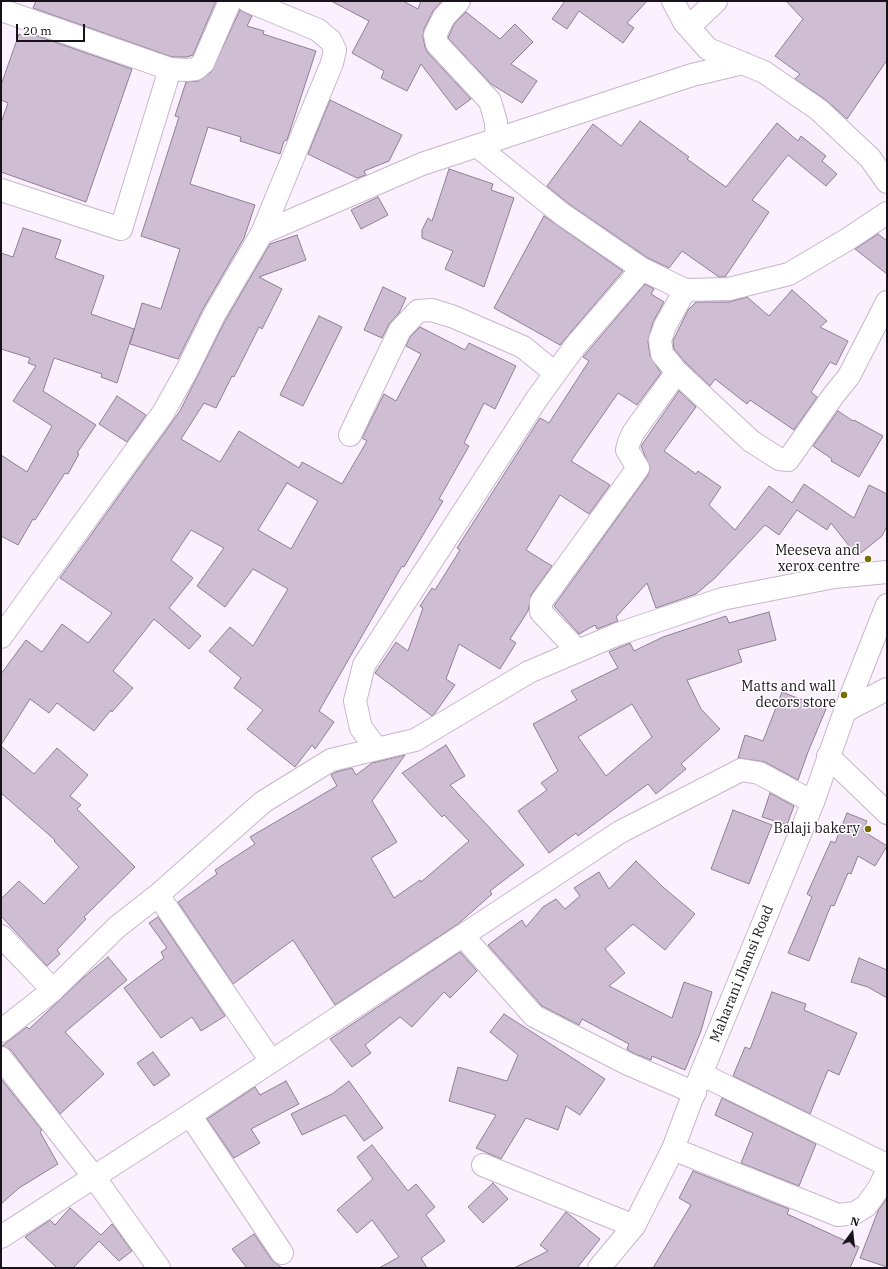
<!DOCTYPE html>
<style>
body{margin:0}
#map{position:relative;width:888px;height:1269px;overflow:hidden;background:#fbf0fe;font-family:"IBM Plex Serif",serif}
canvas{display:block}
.frame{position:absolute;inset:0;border:2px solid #18121a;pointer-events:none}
.north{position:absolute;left:832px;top:1213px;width:40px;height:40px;-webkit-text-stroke:3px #fff;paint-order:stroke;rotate:15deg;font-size:11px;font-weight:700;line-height:16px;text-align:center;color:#18121a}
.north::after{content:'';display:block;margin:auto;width:14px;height:18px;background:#18121a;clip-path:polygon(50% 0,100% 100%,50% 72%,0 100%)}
.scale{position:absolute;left:16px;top:24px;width:69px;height:18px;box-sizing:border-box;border:2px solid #18121a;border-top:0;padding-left:5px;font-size:12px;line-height:14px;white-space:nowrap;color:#18121a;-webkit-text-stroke:3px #fff;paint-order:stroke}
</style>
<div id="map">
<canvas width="888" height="1269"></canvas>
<div class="frame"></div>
<div class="north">N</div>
<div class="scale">20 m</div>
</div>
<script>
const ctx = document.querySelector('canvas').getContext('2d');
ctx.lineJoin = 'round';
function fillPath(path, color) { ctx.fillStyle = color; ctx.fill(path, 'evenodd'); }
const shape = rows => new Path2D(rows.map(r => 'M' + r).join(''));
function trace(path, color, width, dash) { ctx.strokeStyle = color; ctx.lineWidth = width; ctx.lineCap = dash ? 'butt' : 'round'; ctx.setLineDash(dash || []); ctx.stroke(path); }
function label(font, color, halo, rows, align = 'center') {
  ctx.font = font + ' "IBM Plex Serif",serif'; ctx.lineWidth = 3; ctx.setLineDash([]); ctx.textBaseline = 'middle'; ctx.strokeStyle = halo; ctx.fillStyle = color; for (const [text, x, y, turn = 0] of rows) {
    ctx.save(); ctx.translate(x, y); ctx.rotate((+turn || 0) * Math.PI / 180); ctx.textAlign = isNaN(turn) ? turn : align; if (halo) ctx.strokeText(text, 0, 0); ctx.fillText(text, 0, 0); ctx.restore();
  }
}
const building = shape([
 [36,1,216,1,193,55,187,57,172,57,33,8,36,1],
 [331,1,403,1,418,9,421,1,442,1,433,11,424,29,423,37,425,47,428,53,471,99,456,110,421,64,407,91,381,78,384,71,352,53,369,21,331,1],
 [565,1,647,1,627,23,634,28,623,43,579,11,567,29,552,19,565,1],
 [786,1,887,1,887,60,847,119,826,100,795,79,800,74,775,56,803,19,786,1],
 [240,10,252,16,247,26,264,31,263,34,316,51,287,140,284,141,280,154,240,141,241,137,208,127,190,184,255,205,244,238,203,309,178,359,130,344,142,303,161,309,180,249,141,236,179,117,175,116,186,82,198,81,211,72,240,10],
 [466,12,500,39,515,24,533,42,511,64,537,81,522,103,491,84,448,38,454,24,466,12],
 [26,32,132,69,86,202,1,172,1,123,8,103,1,100,1,85,19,34,24,36,26,32],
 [330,100,402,135,389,161,364,171,366,175,357,178,308,154,330,100],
 [640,121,689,157,687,159,726,187,777,123,798,141,801,136,826,156,822,161,837,174,826,186,788,155,752,200,769,212,725,277,719,277,682,251,669,268,648,258,569,204,547,186,593,124,621,146,640,121],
 [449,169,493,184,491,190,514,198,484,287,445,269,453,251,422,238,422,230,428,218,432,221,449,169],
 [378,197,388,215,361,229,351,210,378,197],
 [544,216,623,271,560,345,494,308,544,216],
 [23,228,61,240,55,258,104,276,91,314,134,329,117,383,101,377,102,374,54,358,43,391,96,425,77,453,79,454,68,474,65,473,35,520,33,519,18,545,1,536,1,455,27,472,52,426,13,401,36,366,28,363,30,358,1,349,1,253,13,257,23,228],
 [878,234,887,241,887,274,855,249,878,234],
 [297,235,306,260,259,277,282,289,262,329,259,327,234,377,232,376,216,408,204,403,181,439,220,462,239,431,299,468,302,462,342,484,367,441,362,438,384,394,396,401,421,354,406,346,410,337,420,327,465,350,469,343,516,366,495,409,484,403,464,443,469,446,439,499,443,501,404,567,402,566,319,711,334,722,315,749,312,745,295,767,247,729,263,710,234,688,241,678,209,651,230,627,253,646,288,589,253,569,225,607,197,586,224,548,191,530,171,560,193,578,169,608,201,636,189,649,154,619,113,671,133,688,112,712,111,710,94,731,57,703,49,713,30,699,1,745,1,674,26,640,42,652,62,624,88,643,112,613,60,578,180,411,225,321,270,244,297,235],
 [287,483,318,501,291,549,258,530,287,483],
 [645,284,654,289,651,294,664,302,653,322,648,341,650,356,661,373,637,405,618,393,571,461,610,485,589,514,560,495,526,550,552,566,531,595,528,611,510,639,516,643,500,669,459,644,446,679,455,685,435,713,432,716,375,673,396,642,408,651,423,608,420,606,432,588,435,590,460,550,457,548,540,418,549,423,589,361,583,357,645,284],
 [383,287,406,298,399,313,389,324,382,338,364,330,383,287],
 [792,290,827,321,820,327,848,341,836,365,830,362,811,392,817,397,794,430,750,400,747,404,715,379,710,386,686,363,674,349,673,341,688,310,696,302,729,302,747,297,769,316,792,290],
 [319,316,342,327,303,406,280,395,319,316],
 [679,391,696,407,664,451,696,474,698,471,721,487,709,505,735,530,769,486,792,503,804,484,854,518,869,485,887,494,887,526,882,536,857,556,831,523,827,530,797,510,779,535,765,525,715,578,696,594,656,608,647,583,616,617,618,621,597,629,595,625,579,634,554,606,648,475,650,468,641,446,679,391],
 [117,396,146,415,127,442,99,424,117,396],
 [838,411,853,421,854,420,883,436,859,477,831,461,832,459,813,446,838,411],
 [769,612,776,640,738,650,742,662,687,680,701,709,720,729,681,764,686,769,656,794,648,784,578,836,576,833,549,853,518,811,547,790,541,783,558,771,533,724,577,700,571,691,618,668,609,652,630,643,634,651,663,637,726,616,729,623,769,612],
 [632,704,652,737,606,776,578,737,632,704],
 [782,692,826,709,808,752,798,780,765,762,738,758,745,735,763,741,782,692],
 [446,745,465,776,450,785,524,865,490,891,492,894,458,924,335,1005,293,940,233,984,178,902,217,874,215,870,255,844,250,837,337,786,331,775,336,772,352,768,356,775,372,763,405,755,372,801,397,842,371,858,394,898,420,880,421,882,469,841,444,815,442,817,402,773,446,745],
 [1,746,34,774,57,748,88,775,70,796,81,805,77,809,135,867,84,917,86,919,57,950,60,954,47,966,1,916,1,899,19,881,44,904,79,867,54,841,55,840,1,793,1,746],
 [770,793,794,806,787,825,762,817,770,793],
 [733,810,772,825,749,884,711,869,733,810],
 [847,813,867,821,863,831,887,846,875,866,858,856,851,874,848,873,834,906,831,905,809,961,788,953,812,897,807,894,831,841,835,843,847,813],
 [636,861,663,887,695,914,665,950,633,924,605,949,625,973,609,986,672,1018,684,982,712,992,701,1031,685,1070,652,1056,651,1060,633,1053,627,1049,629,1044,582,1019,579,1025,542,1006,488,945,522,920,526,927,543,907,556,899,565,909,580,896,574,888,599,872,609,889,636,861],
 [158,917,225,1016,201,1031,192,1017,161,1038,124,988,164,958,161,952,167,948,149,923,158,917],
 [460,952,477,971,450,998,444,992,412,1027,400,1017,365,1045,371,1053,352,1067,330,1039,460,952],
 [108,957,127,980,65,1032,104,1074,60,1114,11,1050,2,1046,27,1027,29,1029,83,978,108,957],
 [859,958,887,970,887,998,868,987,851,982,859,958],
 [772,992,806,1004,804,1010,857,1033,839,1075,828,1070,810,1114,733,1076,745,1047,750,1049,772,992],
 [504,1014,605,1079,580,1115,566,1106,558,1130,526,1118,501,1159,476,1148,496,1115,449,1101,458,1067,507,1081,518,1055,490,1032,504,1014],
 [153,1052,170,1075,154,1086,137,1063,153,1052],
 [1,1079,42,1130,40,1132,58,1164,19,1188,1,1204,1,1079],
 [286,1081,299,1104,251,1129,260,1143,234,1158,207,1119,255,1087,260,1095,286,1081],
 [349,1081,383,1128,364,1141,345,1115,302,1135,291,1114,332,1094,349,1081],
 [722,1098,816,1144,799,1186,741,1163,753,1133,715,1115,722,1098],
 [372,1145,408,1191,416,1184,435,1207,426,1215,445,1241,421,1258,427,1268,379,1268,399,1257,372,1220,357,1233,337,1210,373,1179,357,1157,372,1145],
 [693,1171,789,1209,787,1214,859,1247,850,1268,653,1268,691,1205,679,1198,693,1171],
 [493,1183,508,1199,483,1223,468,1207,493,1183],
 [887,1198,887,1267,860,1258,878,1211,887,1198],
 [70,1208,101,1235,112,1224,132,1251,119,1261,99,1241,73,1268,57,1268,25,1237,50,1220,55,1225,70,1208],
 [566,1212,600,1239,577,1268,514,1268,548,1251,540,1245,566,1212],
 [254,1234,272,1260,282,1268,247,1268,232,1249,254,1234]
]);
const minor = shape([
 [459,1,444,17,435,35,437,44,490,101,496,122,497,139],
 [673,1,684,22,708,49,764,72,819,110,870,158,887,182],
 [1,10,170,69,121,229,1,190],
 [689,27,716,1],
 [170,69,187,70,196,69,203,63,230,1],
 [477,146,562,214,642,269,685,290,729,289,789,274,848,239,887,213],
 [262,233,422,164,692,75,743,63],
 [685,290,665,326,660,340,662,354,677,372,751,441,779,459,788,460,833,396,849,376,887,302],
 [350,435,400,330,418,311,432,310,454,317,523,347,555,373],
 [1,637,163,413,187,370,214,315,262,233,332,63,335,50,331,41,318,30,248,1],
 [578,651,541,612,541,602,638,468,627,450,629,442,633,433,677,372],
 [377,749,361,728,355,701,364,665,536,400,576,345,642,269],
 [828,756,887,813],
 [158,895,271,1061],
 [1,936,53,990],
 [463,936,534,1016,628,1064,695,1093],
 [1,1031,53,990,117,927,158,895,263,802,331,760,415,740,529,672,618,634,722,599,834,577,887,572],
 [1,1058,94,1177,159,1268],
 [701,1074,887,1165],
 [190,1115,282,1253],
 [673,1149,838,1215,855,1213,866,1206,879,1188,887,1171],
 [483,1165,634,1226],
 [1,1237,190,1115,620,832,741,770,759,773,813,802]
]);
const tertiary = shape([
 [845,711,887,605],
 [599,1268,634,1226,673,1149,701,1074,813,802,845,711,887,689]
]);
const markers = [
 [868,559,4,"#776b03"],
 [844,695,4,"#776b03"],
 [868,829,4,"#776b03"]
];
const poiNames = [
 ["Meeseva and",860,551],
 ["xerox centre",860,567],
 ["Matts and wall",836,687],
 ["decors store",836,703],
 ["Balaji bakery",860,829]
];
const streetNames = [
 ["Maharani Jhansi Road",742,974,-68]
];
fillPath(building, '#cebdd3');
trace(building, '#8f7f94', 1);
trace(minor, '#c7b6cc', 24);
trace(tertiary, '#c7b6cc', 24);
trace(minor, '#fff', 22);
trace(tertiary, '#fff', 22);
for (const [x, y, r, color] of markers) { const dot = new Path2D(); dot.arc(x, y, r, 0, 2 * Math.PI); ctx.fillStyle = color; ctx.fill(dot); trace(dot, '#fff', 1.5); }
label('14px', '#18121a', '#fff', poiNames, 'right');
label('14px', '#18121a', '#fff', streetNames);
</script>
